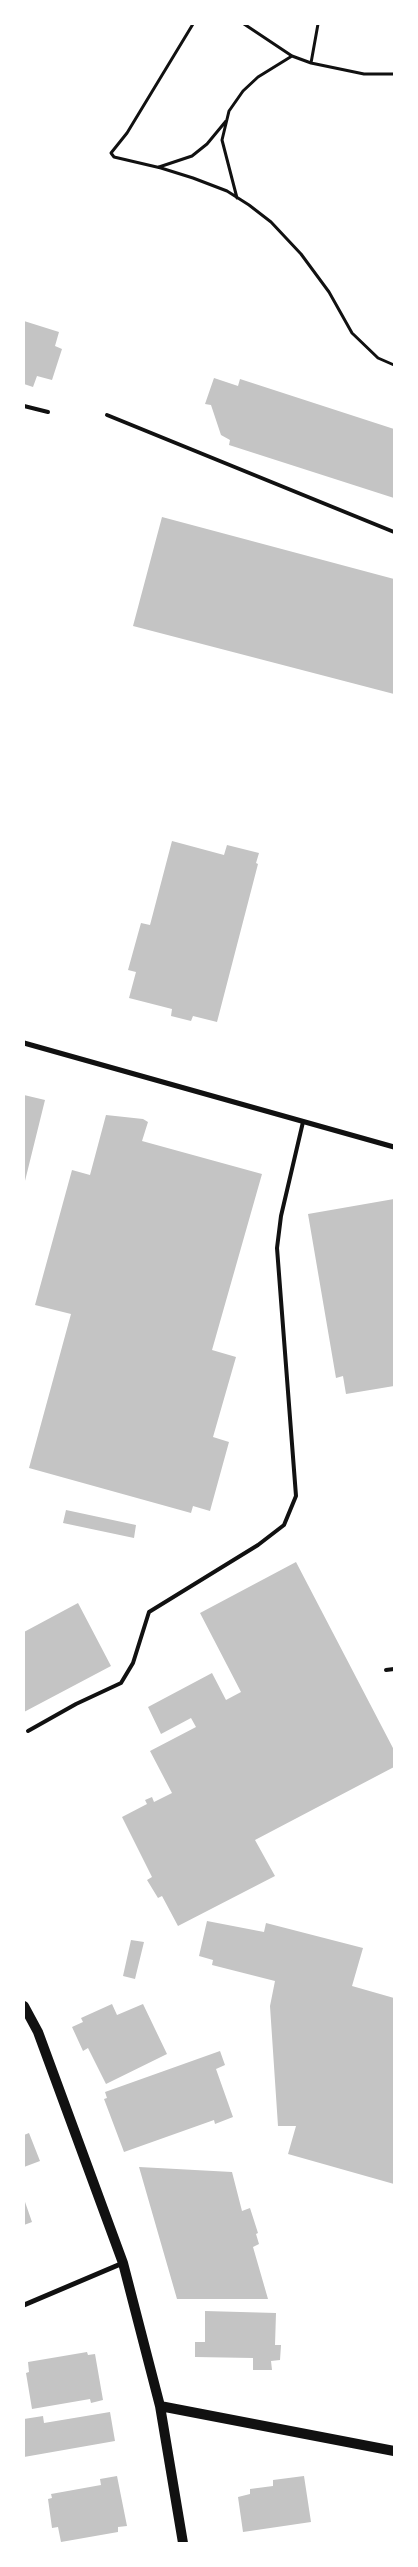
<!DOCTYPE html>
<style>
body{margin:0}
#map{position:relative;width:418px;height:2567px;overflow:hidden;background:#fff;font-family:Inter,sans-serif}
canvas{display:block}
.frame{position:absolute;inset:0;border:25px solid #fff;pointer-events:none}
</style>
<div id="map">
<canvas width="418" height="2567"></canvas>
<div class="frame"></div>
</div>
<script>
const ctx = document.querySelector('canvas').getContext('2d');
ctx.lineJoin = 'round';
function fillPath(path, color) { ctx.fillStyle = color; ctx.fill(path, 'evenodd'); }
const shape = rows => new Path2D(rows.map(r => 'M' + r).join(''));
function trace(path, color, width, dash) { ctx.strokeStyle = color; ctx.lineWidth = width; ctx.lineCap = dash ? 'butt' : 'round'; ctx.setLineDash(dash || []); ctx.stroke(path); }
const building = shape([
 [24,321,59,332,55,346,62,349,52,380,37,376,33,387,24,384],
 [214,378,238,386,240,379,394,429,394,498,229,445,230,440,221,435,211,405,205,404],
 [162,517,394,579,394,694,133,626],
 [172,841,224,855,227,845,259,853,256,863,258,864,217,1022,193,1016,191,1021,171,1016,172,1009,129,998,136,972,128,970,141,923,150,925],
 [24,1095,45,1100,24,1185],
 [106,1115,143,1119,148,1122,142,1141,262,1174,212,1350,236,1357,213,1437,229,1442,210,1511,193,1506,191,1513,29,1468,71,1314,35,1305,72,1170,90,1175],
 [394,1199,394,1386,346,1394,343,1376,336,1378,308,1214],
 [66,1510,136,1525,134,1538,63,1523],
 [296,1562,394,1750,394,1767,255,1840,275,1876,178,1926,162,1896,158,1898,147,1880,152,1877,122,1817,147,1804,145,1800,152,1797,154,1802,172,1793,150,1751,196,1727,191,1718,161,1734,148,1707,212,1673,226,1700,241,1692,200,1613],
 [78,1603,111,1666,24,1712,24,1632],
 [207,1921,264,1932,266,1923,363,1948,352,1986,394,1998,394,2184,288,2154,296,2126,278,2126,270,2006,275,1981,212,1965,213,1960,199,1956],
 [131,1940,144,1942,135,1979,123,1976],
 [112,2004,117,2015,143,2004,167,2054,106,2084,88,2048,83,2051,72,2027,83,2022,81,2018],
 [220,2051,225,2065,216,2069,233,2117,215,2124,214,2120,124,2152,104,2099,107,2098,105,2092],
 [29,2133,40,2161,24,2167,24,2135],
 [139,2167,232,2172,242,2211,250,2208,258,2233,256,2234,259,2244,253,2247,268,2299,177,2299],
 [24,2199,32,2222,24,2225],
 [205,2311,276,2313,275,2345,281,2345,280,2360,271,2361,272,2370,253,2370,253,2358,195,2357,195,2342,205,2342],
 [87,2352,88,2355,95,2354,103,2400,91,2403,90,2399,32,2409,26,2373,29,2372,28,2362],
 [110,2412,115,2441,24,2457,24,2419,43,2416,44,2423],
 [117,2476,127,2526,118,2527,118,2532,61,2542,58,2527,52,2528,48,2499,52,2498,51,2494,101,2485,100,2479],
 [304,2476,311,2522,243,2532,238,2497,250,2494,250,2489,273,2486,273,2480]
]);
const path = shape([
 [193,24,127,133,111,153,114,157,161,168,193,178,227,191,249,205,271,222,301,254,329,292,352,333,378,358,394,365],
 [244,24,292,56,311,63,364,74,394,74],
 [311,63,318,24],
 [159,167,192,156,207,144,226,121],
 [237,198,222,140,229,111,243,91,258,77,292,56]
]);
const service = shape([
 [24,406,48,412],
 [107,415,394,532],
 [386,1670,394,1669],
 [28,1731,76,1704,121,1683,133,1663,149,1612,258,1545,284,1525,296,1496,277,1248,281,1216,303,1122]
]);
const minor = shape([
 [24,1043,394,1147],
 [24,2305,123,2263]
]);
const secondary = shape([
 [24,2006,38,2032,123,2263,160,2406,183,2543],
 [160,2406,394,2451]
]);
fillPath(building, '#c4c4c4');
trace(path, '#111', 3);
trace(service, '#111', 4);
trace(minor, '#111', 5);
trace(secondary, '#111', 10);
</script>
